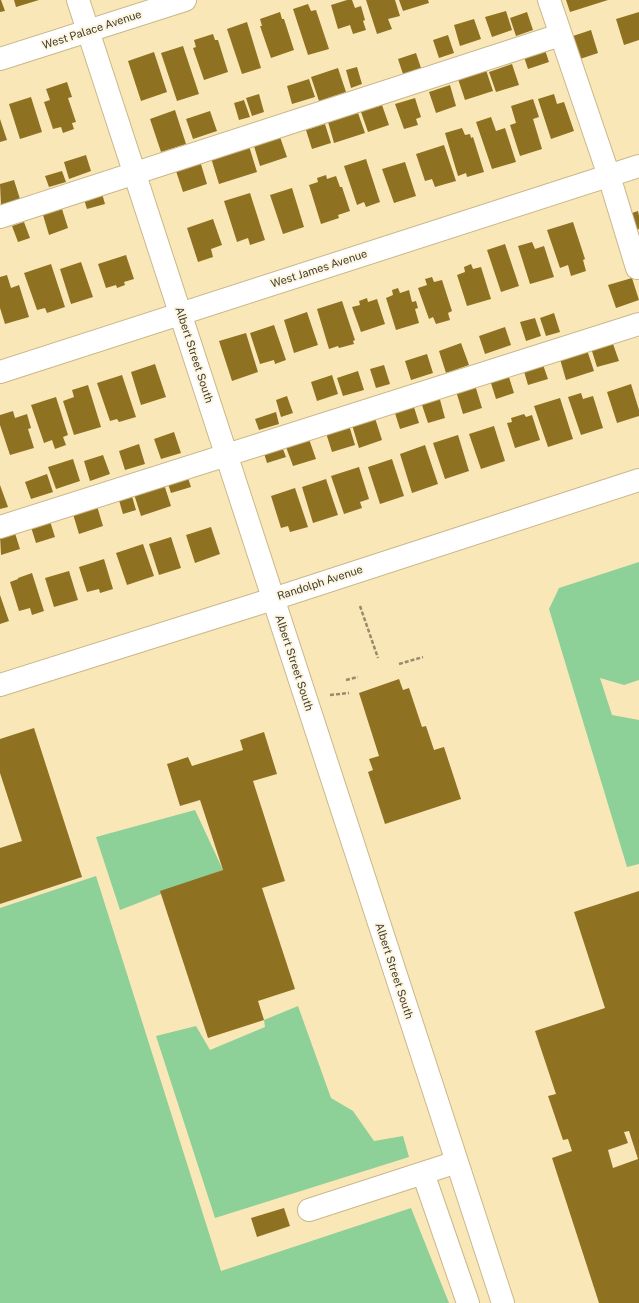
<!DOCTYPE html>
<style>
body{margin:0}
canvas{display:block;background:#fae7b8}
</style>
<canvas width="639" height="1303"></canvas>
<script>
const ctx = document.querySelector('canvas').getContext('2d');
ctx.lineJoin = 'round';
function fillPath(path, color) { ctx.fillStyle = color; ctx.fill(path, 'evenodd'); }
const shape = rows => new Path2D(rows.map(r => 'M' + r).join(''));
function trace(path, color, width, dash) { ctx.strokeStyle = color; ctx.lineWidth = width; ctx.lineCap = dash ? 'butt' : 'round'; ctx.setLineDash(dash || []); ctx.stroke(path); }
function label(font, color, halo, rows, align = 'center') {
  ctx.font = font + ' "Public Sans",sans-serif'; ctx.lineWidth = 4; ctx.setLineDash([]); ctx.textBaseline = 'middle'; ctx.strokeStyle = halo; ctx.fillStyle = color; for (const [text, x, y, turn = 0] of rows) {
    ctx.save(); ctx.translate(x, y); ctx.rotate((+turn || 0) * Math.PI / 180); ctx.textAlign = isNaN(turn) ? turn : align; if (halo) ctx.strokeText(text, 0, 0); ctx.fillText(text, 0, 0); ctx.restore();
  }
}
const green = shape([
 [639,562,639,680,624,685,600,678,612,715,639,720,639,864,627,867,549,609,559,588],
 [195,810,223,870,120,910,96,837],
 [96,876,221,1271,411,1208,449,1303,0,1303,0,908],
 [298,1006,331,1098,353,1111,374,1141,403,1136,409,1157,215,1218,156,1036,196,1026,210,1050,265,1027,264,1020]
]);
const building = shape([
 [0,0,1,0,5,11,0,12],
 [14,0,39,0,16,7],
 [347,0,352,0,355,8,361,6,365,20,363,21,366,30,353,34,350,25,338,29,331,5],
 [366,0,395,0,400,16,388,19,392,29,377,34],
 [399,0,428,0,429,3,403,11],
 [566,0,608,0,570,12],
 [308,4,311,11,316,10,329,49,308,55,293,9],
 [506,11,512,30,492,37,485,17],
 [280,12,282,19,284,19,294,50,271,58,260,26,262,26,260,19],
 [527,12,533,30,516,36,510,18],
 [639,12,639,40,624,45,616,19],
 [474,19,481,39,460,46,454,25],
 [247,22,261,68,242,74,227,29],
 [591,30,598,53,580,59,573,36],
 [213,34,215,40,218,40,228,72,204,80,193,48,196,47,194,40],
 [448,35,454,53,439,58,433,40],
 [183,46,199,94,177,101,161,53],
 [545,50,549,62,528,69,524,57],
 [154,52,167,92,141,101,128,61],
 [416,53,421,68,403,74,398,59],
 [512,64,519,85,496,92,489,72],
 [357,67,362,84,351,88,346,70],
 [338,68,346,92,319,101,311,77],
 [486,70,493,91,465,100,458,79],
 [309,79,315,97,292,104,287,86],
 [67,82,72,97,68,98,76,122,72,123,74,129,63,133,61,127,53,129,44,102,50,100,46,89],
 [450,85,456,106,436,113,429,92],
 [259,94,264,112,252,116,246,98],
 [554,94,557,104,564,102,574,131,551,139,538,99],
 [31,97,42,132,20,139,9,104],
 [415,98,421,117,416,119,418,125,404,129,395,104],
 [533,99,539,117,533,119,542,149,520,156,510,125,516,123,511,106],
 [244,100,250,117,239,120,234,103],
 [382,105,389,125,368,132,361,112],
 [175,110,186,144,161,152,150,119],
 [210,111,217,131,193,139,186,119],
 [358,113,365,133,334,143,328,122],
 [491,117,496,131,505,128,516,162,492,169,476,122],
 [0,119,7,140,0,142],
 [325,124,331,143,312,149,306,130],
 [462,128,465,135,470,134,471,138,473,137,484,172,467,177,466,173,458,176,445,133],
 [280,137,287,157,260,166,254,146],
 [444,145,456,181,435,187,432,179,425,181,416,154],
 [249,146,257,172,219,184,211,158],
 [86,155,91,171,69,179,64,162],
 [366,159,380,202,366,207,364,202,357,205,344,166],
 [200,161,207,184,183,192,175,168],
 [405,162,416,196,394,203,382,169],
 [62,171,66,182,49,187,45,176],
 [326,175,327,179,336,176,340,187,342,187,350,211,338,215,339,218,321,224,309,185,318,182,317,178],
 [14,180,20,199,1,205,0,184],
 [292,188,304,227,283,234,270,195],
 [101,190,105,204,87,209,83,196],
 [250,193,265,240,250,245,248,238,237,242,224,201],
 [62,209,68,228,49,235,43,215],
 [638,211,639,216,639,229,632,232,626,215],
 [213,219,222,245,211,249,213,257,198,262,187,228],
 [24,222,30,238,18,242,12,226],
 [573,222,585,259,583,260,586,271,571,276,568,265,560,268,547,230],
 [532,242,535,249,544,246,554,277,530,284,518,246],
 [505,244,519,286,501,292,487,250],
 [126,255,134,279,124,282,125,285,117,288,116,285,106,288,98,264],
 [81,262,93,297,71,304,60,269],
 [51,264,65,307,47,313,45,308,37,310,24,273],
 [471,264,473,269,481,267,491,299,467,306,457,275,465,272,464,267],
 [7,275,11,288,19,285,29,317,5,324,0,308,0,277],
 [432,277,434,282,442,280,452,311,448,313,450,320,436,324,433,317,429,319,418,288,427,285,425,279],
 [632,278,639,300,616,308,608,285],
 [398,288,400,293,409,290,412,302,416,301,418,308,415,309,419,323,396,330,386,298,393,295,392,290],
 [367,298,368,302,377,299,385,324,361,332,352,307,360,305,359,301],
 [342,301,355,340,353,341,354,344,339,348,338,346,329,349,317,309],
 [307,312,318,345,294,353,284,320],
 [554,313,560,332,546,336,540,318],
 [535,318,541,336,526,341,520,322],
 [274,325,286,360,275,364,274,360,260,364,250,333],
 [505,327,511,345,485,354,479,336],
 [246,333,258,372,232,381,219,341],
 [612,341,619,361,597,367,591,348],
 [461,343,469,365,446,373,439,351],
 [587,350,594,371,566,380,560,359],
 [427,354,433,373,411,380,405,361],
 [542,362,548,379,528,385,523,368],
 [155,364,166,397,141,405,131,372],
 [384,365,390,384,376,388,370,369],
 [358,371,364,390,343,396,337,378],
 [508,374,514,393,496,399,490,380],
 [122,375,136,417,119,422,117,419,110,421,97,383],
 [332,375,338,394,317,401,311,382],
 [631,384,639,410,639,416,617,423,607,392],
 [88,385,101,427,74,435,63,401,74,397,72,390],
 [475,385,482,408,463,414,456,391],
 [581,393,583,399,593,396,603,428,581,435,568,397],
 [287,396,293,413,281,417,276,400],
 [439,396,445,418,428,423,421,402],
 [56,397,68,435,63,437,66,445,55,449,52,440,44,443,31,405],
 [560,398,573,439,548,447,534,406],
 [413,404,419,423,400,429,394,410],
 [13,411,15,418,27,414,31,428,28,429,34,448,10,455,0,425,0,415],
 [276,412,279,424,259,430,255,419],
 [524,414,526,417,532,415,540,440,515,448,507,423,512,422,511,418],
 [375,418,382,440,359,448,352,425],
 [348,422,355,445,332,452,325,430],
 [494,426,505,461,481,469,469,434],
 [174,432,181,453,161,459,154,439],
 [458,435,469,471,445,479,433,443],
 [309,439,316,459,293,466,286,447],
 [139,444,145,464,125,470,119,451],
 [281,444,286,457,267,463,263,450],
 [425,445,438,484,412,493,400,454],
 [103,455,110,474,90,481,84,461],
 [73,459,80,481,56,489,48,467],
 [392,459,404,496,380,504,368,467],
 [359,467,369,499,360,502,362,508,344,514,331,476],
 [186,472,191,487,171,493,166,478],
 [47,474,53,492,31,499,25,482],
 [326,479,338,515,313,523,302,487],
 [163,481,171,506,141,516,133,491],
 [0,485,8,507,0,509],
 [295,488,308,527,290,532,288,526,281,528,271,496],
 [131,493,136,510,123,514,118,497],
 [97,506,103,526,79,534,73,514],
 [49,518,55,537,36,543,30,524],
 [211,527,220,554,195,563,186,535],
 [14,530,20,549,1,555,0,535],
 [171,537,181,568,159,575,149,544],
 [143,544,154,576,127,585,116,553],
 [104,559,113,589,100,593,99,589,87,592,79,567],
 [69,571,78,600,54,607,45,578],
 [32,573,44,611,32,615,30,608,19,611,10,582,18,579,18,578],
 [0,595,9,621,0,624],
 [399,679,403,690,409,688,422,727,426,726,434,750,444,747,461,799,385,824,368,772,373,770,369,759,379,756,359,693],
 [34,728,82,877,0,904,0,848,22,841,0,773,0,739],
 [264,732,277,774,253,781,285,881,262,888,295,989,258,1001,264,1020,208,1038,160,891,223,870,200,800,180,806,167,764,188,757,192,766,243,750,240,740],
 [639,891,639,1303,599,1303,552,1158,572,1151,568,1139,563,1140,548,1096,556,1094,535,1031,605,1008,574,912],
 [629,1131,638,1159,613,1168,608,1150,628,1143,624,1132],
 [284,1208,290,1226,257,1237,251,1218]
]);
const path = shape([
 [360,606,378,658],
 [399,664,423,657],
 [346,680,358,677],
 [330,695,349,693]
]);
const minor = shape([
 [78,0,503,1303],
 [549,0,609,176,637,268],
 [0,59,185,0],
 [0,217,560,35],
 [0,372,639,166],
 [0,527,639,324],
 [423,1173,468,1303],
 [309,1210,457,1162]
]);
const major = shape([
 [0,685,273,599,639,480]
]);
const streetNames = [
 ["West Palace Avenue",92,30,-18],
 ["West James Avenue",319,269,-18],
 ["Albert Street South",194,355,72],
 ["Randolph Avenue",320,583,-18],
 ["Albert Street South",294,663,72],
 ["Albert Street South",394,971,72]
];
fillPath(green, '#8dd098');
fillPath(building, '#8e7221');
trace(minor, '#cab78a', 24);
trace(major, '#cab78a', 24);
trace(path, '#988b6b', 2.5, [4, 2]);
trace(minor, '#fff', 22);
trace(major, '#fff', 22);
label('11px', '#423b28', '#fdf6e3', streetNames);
</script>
